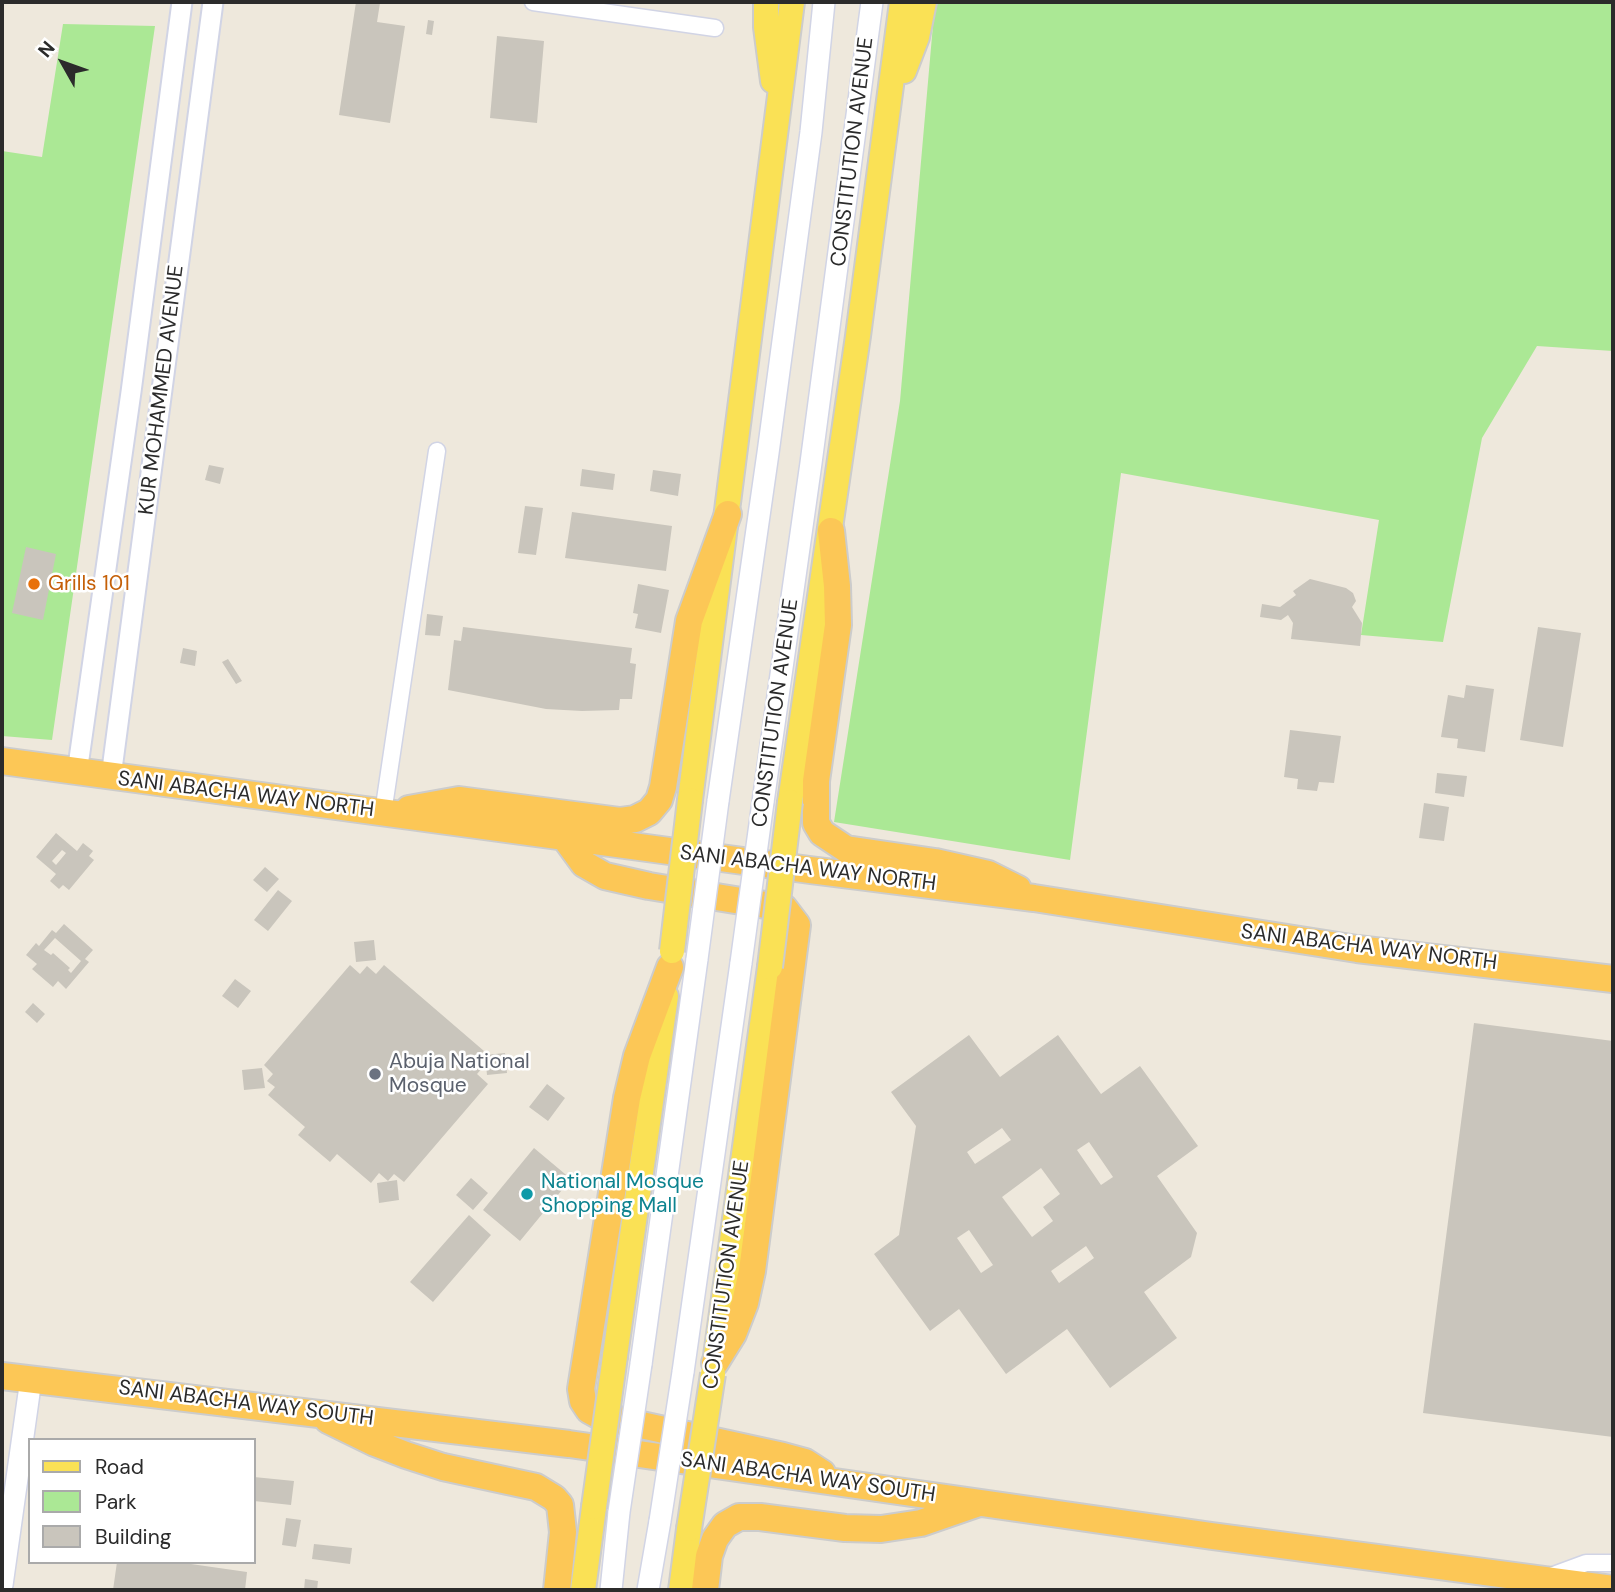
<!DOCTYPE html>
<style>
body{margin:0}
#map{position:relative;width:1615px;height:1592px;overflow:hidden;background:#eee8dc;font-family:"DM Sans",sans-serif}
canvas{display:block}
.frame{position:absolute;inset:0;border:4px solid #2b2b2b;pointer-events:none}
.legend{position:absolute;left:28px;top:1438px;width:228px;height:126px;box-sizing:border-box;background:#fff;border:2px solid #aaa;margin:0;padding:9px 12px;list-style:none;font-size:21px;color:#2b2b2b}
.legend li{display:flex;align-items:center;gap:14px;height:35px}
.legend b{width:35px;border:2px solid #aaa}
.north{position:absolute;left:28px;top:28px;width:70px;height:70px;-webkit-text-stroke:5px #fff;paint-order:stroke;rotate:310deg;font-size:19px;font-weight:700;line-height:28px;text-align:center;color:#2b2b2b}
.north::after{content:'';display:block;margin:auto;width:24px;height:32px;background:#2b2b2b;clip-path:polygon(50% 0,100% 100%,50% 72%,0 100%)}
</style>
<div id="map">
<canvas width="1615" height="1592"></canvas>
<div class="frame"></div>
<ul class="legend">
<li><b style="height:9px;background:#fae155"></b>Road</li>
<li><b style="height:19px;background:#abe895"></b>Park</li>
<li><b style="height:19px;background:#c9c5bc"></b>Building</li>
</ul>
<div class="north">N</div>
</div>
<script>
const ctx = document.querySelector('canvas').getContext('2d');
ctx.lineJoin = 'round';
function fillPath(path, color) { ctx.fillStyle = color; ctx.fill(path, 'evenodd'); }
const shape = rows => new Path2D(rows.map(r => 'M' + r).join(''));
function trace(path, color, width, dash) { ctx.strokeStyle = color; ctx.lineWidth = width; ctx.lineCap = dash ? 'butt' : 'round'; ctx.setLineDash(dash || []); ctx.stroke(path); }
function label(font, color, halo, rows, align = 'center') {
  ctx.font = font + ' "DM Sans",sans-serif'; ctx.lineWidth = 5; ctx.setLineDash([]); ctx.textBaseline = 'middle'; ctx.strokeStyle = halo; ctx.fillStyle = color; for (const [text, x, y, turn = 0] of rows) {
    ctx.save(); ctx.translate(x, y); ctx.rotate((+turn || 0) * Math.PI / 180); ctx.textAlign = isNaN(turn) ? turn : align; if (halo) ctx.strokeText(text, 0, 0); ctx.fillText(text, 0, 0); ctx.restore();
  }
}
const green = shape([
 [935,2,1613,2,1613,351,1537,346,1482,438,1443,642,1361,635,1379,520,1121,473,1070,860,834,822,900,401],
 [63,24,155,26,52,740,2,736,2,151,42,157]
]);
const building = shape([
 [356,2,380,3,377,22,405,26,390,123,339,115],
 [428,20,434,21,432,35,426,34],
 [497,36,544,41,537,123,490,118],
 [209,465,224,468,220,484,205,480],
 [582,469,615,474,613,490,580,486],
 [653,470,681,474,678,496,650,491],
 [525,506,543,508,536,555,518,553],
 [572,512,672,526,666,571,565,558],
 [26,547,56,554,43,620,12,613],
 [1310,579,1346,588,1353,593,1356,601,1352,607,1362,623,1360,646,1291,639,1293,623,1288,615,1281,620,1260,617,1262,604,1280,607,1296,595,1293,591],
 [638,584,669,590,661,633,635,628,638,614,633,613],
 [427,614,443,616,440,636,425,635],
 [463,627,632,648,630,663,636,664,632,699,620,699,619,710,582,711,546,709,448,690,454,640,461,641],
 [1538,627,1581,633,1563,747,1520,740],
 [183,648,197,651,195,666,180,663],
 [228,659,242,681,236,684,222,662],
 [1466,685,1494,689,1485,752,1457,748,1458,739,1441,737,1448,695,1464,698],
 [1290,730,1341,736,1334,783,1319,782,1317,791,1297,789,1298,779,1284,777],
 [1437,773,1467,776,1464,797,1435,793],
 [1424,803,1449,807,1444,841,1419,838],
 [56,833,77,851,83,843,93,851,89,856,94,860,69,890,63,885,59,889,50,881,56,874,36,857],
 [62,850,66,853,56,865,52,861],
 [265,867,279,879,267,892,253,880],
 [278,890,292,901,268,931,254,920],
 [64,924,93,950,85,959,89,962,66,989,58,981,53,987,32,969,37,964,26,955,36,943,39,946,52,930,56,933],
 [55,938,81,961,71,973,68,970,70,968,53,953,51,955,44,950],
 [374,940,376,960,356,962,354,942],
 [350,965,360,974,367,966,376,974,384,965,484,1051,476,1059,484,1066,477,1074,488,1084,404,1182,394,1174,388,1181,379,1173,371,1183,337,1154,330,1162,298,1135,305,1127,268,1095,275,1087,267,1081,273,1074,264,1065],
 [235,979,251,991,238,1008,222,996],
 [33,1003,45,1014,37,1023,25,1012],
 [1474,1023,1613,1041,1613,1437,1423,1413],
 [969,1035,1000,1077,1058,1035,1101,1094,1140,1066,1198,1146,1157,1176,1197,1233,1191,1257,1144,1292,1177,1338,1110,1388,1067,1329,1006,1374,959,1309,930,1331,874,1254,899,1235,916,1126,891,1092],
 [1002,1128,1011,1140,975,1164,967,1152],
 [1089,1142,1113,1177,1101,1185,1077,1150],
 [1041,1168,1060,1194,1043,1207,1053,1221,1032,1237,1002,1197],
 [969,1230,993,1265,981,1273,957,1238],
 [1086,1246,1094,1258,1059,1283,1051,1271],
 [505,1053,507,1073,487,1075,485,1055],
 [262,1068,265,1088,244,1090,242,1070],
 [547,1084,565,1098,548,1121,529,1107],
 [534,1148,571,1179,520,1241,483,1210],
 [471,1178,488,1193,473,1210,456,1195],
 [397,1180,399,1200,379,1203,377,1183],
 [469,1215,491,1235,433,1302,410,1282],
 [254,1477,294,1481,291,1505,254,1501],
 [286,1518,301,1520,296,1547,282,1545],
 [314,1544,352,1548,350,1564,312,1559],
 [117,1562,177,1562,247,1572,245,1590,113,1590],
 [305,1579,318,1581,317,1590,304,1590]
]);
const minor = shape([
 [533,2,715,28],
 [383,813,437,451],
 [1548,1577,1586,1563,1613,1563]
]);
const tertiary = shape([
 [77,773,131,392,182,2],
 [111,777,213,2]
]);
const secondary = shape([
 [718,801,768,453,811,132,824,2],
 [763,802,811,463,872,2],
 [641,1364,697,959],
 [683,1372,741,963],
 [2,1585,31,1379],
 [611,1590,619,1512],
 [648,1590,660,1521]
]);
const primary = shape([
 [766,2,766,27,773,81],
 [904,71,917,37,924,2],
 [690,800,792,2],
 [790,802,858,336,902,2],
 [615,1356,666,996],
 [715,1363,770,967],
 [583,1590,594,1507],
 [681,1590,689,1529]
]);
const trunk = shape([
 [831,531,837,586,838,625,816,781,816,823,822,833,846,849,935,862,988,874,1018,889],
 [2,761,810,870,1034,898,1357,949,1613,979],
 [409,809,459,800,620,821,635,819,649,812,659,800,663,787,689,621,728,514],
 [565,838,584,864,605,876,649,886,784,908,797,925,752,1271,745,1303,733,1334,715,1363],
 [670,967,637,1056,627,1098,581,1389,583,1401,589,1410,600,1416,783,1456,805,1462,822,1473],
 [2,1376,569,1444,1212,1536,1613,1589],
 [328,1420,375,1443,406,1455,443,1467,536,1487,554,1498,560,1505,563,1532,557,1590],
 [705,1590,709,1556,715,1539,725,1525,739,1517,760,1517,845,1528,881,1529,921,1523,976,1504]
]);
const secondaryBridge = shape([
 [697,959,718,801],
 [741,963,763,802],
 [619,1512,641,1364],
 [660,1521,683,1372]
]);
const primaryBridge = shape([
 [672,951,690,800],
 [770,967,790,802],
 [594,1507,615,1356],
 [689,1529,713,1374]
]);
const markers = [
 [34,584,7,"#e8710a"],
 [375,1074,7,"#6b7280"],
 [527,1194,7,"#0f9aa8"]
];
const streetNames = [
 ["CONSTITUTION AVENUE",853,152,-83],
 ["KUR MOHAMMED AVENUE",162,390,-83],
 ["CONSTITUTION AVENUE",776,713,-82],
 ["SANI ABACHA WAY NORTH",246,795,7],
 ["SANI ABACHA WAY NORTH",808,869,7],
 ["SANI ABACHA WAY NORTH",1369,948,7],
 ["CONSTITUTION AVENUE",727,1275,-82],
 ["SANI ABACHA WAY SOUTH",246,1404,7],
 ["SANI ABACHA WAY SOUTH",808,1478,8]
];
const foodNames = [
 ["Grills 101",48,584]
];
const worshipNames = [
 ["Abuja National",389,1062],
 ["Mosque",389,1086]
];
const cultureNames = [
 ["National Mosque",541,1182],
 ["Shopping Mall",541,1206]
];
fillPath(green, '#abe895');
fillPath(building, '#c9c5bc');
trace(minor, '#d1d4e5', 19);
trace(tertiary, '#d1d4e5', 23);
trace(secondary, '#d1d4e5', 24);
trace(primary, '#ccc', 28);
trace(trunk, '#ccc', 30);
trace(minor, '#fff', 16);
trace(tertiary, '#fff', 19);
trace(secondary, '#fff', 21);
trace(primary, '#fae155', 24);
trace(trunk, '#fcc756', 26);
trace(secondaryBridge, '#d1d4e5', 24, []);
trace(primaryBridge, '#ccc', 28, []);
trace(secondaryBridge, '#fff', 21);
trace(primaryBridge, '#fae155', 24);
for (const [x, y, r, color] of markers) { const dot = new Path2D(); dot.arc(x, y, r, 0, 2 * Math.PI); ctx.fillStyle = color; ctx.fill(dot); trace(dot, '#fff', 2.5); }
label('21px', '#2b2b2b', '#fff', streetNames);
label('21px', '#c56008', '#fff', foodNames, 'left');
label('21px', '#5b616d', '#fff', worshipNames, 'left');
label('21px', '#0d838f', '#fff', cultureNames, 'left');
</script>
